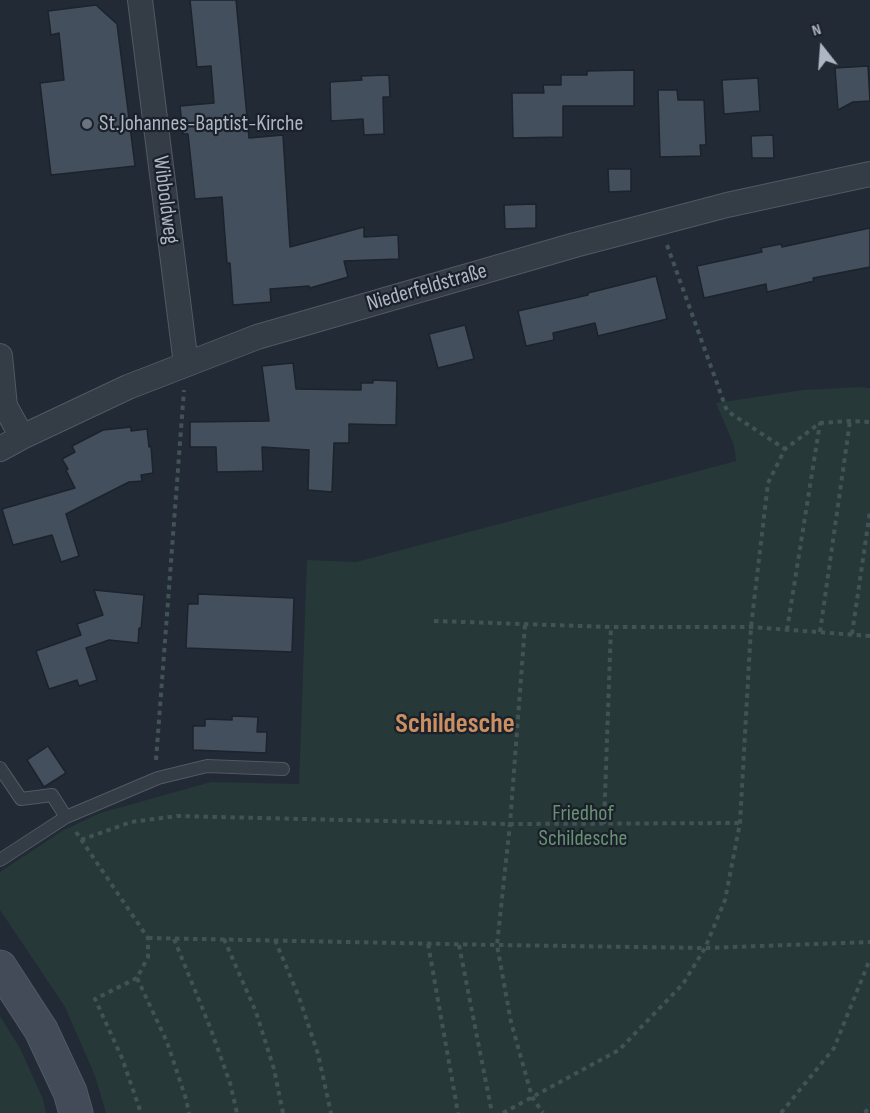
<!DOCTYPE html>
<meta charset="utf-8">
<style>
body{margin:0}
#map{position:relative;width:870px;height:1113px;overflow:hidden;background:#212a35;font-family:"Sofia Sans Condensed",sans-serif}
canvas{display:block}
.north{position:absolute;left:792px;top:18px;width:60px;height:60px;-webkit-text-stroke:4px #1a212a;paint-order:stroke;rotate:343deg;font-size:16px;font-weight:700;line-height:24px;text-align:center;color:#afb6c3}
.north::after{content:'';display:block;margin:auto;width:21px;height:27px;background:#afb6c3;clip-path:polygon(50% 0,100% 100%,50% 72%,0 100%)}
</style>
<div id="map">
<canvas width="870" height="1113"></canvas>
<div class="north">N</div>
</div>
<script>
const ctx = document.querySelector('canvas').getContext('2d');
ctx.lineJoin = 'round';
function fillPath(path, color) { ctx.fillStyle = color; ctx.fill(path, 'evenodd'); }
const shape = rows => new Path2D(rows.map(r => 'M' + r).join(''));
function trace(path, color, width, dash) { ctx.strokeStyle = color; ctx.lineWidth = width; ctx.lineCap = dash ? 'butt' : 'round'; ctx.setLineDash(dash || []); ctx.stroke(path); }
function label(font, color, halo, rows, align = 'center') {
  ctx.font = font + ' "Sofia Sans Condensed",sans-serif'; ctx.lineWidth = 4.5; ctx.setLineDash([]); ctx.textBaseline = 'middle'; ctx.strokeStyle = halo; ctx.fillStyle = color; for (const [text, x, y, turn = 0] of rows) {
    ctx.save(); ctx.translate(x, y); ctx.rotate((+turn || 0) * Math.PI / 180); ctx.textAlign = isNaN(turn) ? turn : align; if (halo) ctx.strokeText(text, 0, 0); ctx.fillText(text, 0, 0); ctx.restore();
  }
}
const green = shape([
 [860,387,870,388,870,1113,106,1113,95,1076,65,1007,0,910,0,872,62,831,100,813,211,782,299,784,307,560,356,562,736,461,734,445,716,403,803,390],
 [0,1016,20,1048,43,1099,46,1113,0,1113]
]);
const building = shape([
 [190,0,236,0,249,138,283,135,290,247,364,227,364,237,398,235,399,259,344,261,348,277,310,288,309,286,270,289,271,302,233,305,230,263,227,263,222,197,195,199,188,134,183,134,180,106,214,103,211,66,197,67,190,0],
 [96,5,117,24,135,166,51,175,40,83,64,80,59,33,51,35,48,11,96,5],
 [868,66,870,101,853,102,838,110,835,68,868,66],
 [634,70,634,106,563,106,563,137,513,138,512,93,544,93,543,85,561,85,561,75,587,75,587,71,634,70],
 [389,75,390,97,383,97,384,134,364,135,363,119,331,121,330,82,362,80,361,76,389,75],
 [758,78,760,111,724,114,722,80,758,78],
 [658,90,677,90,678,100,704,100,706,145,700,145,701,156,660,157,658,90],
 [773,135,774,158,752,158,751,136,773,135],
 [608,169,631,169,631,191,609,192,608,169],
 [536,204,536,228,505,229,504,205,536,204],
 [870,228,870,267,813,278,814,281,767,292,766,284,704,298,697,266,762,252,761,248,781,244,782,247,870,228],
 [656,276,667,319,598,336,595,323,553,333,554,340,526,346,518,311,588,295,588,293,656,276],
 [465,325,474,359,438,368,429,334,465,325],
 [293,363,296,389,361,390,361,383,373,383,373,380,397,381,396,425,349,424,349,443,334,443,332,492,308,490,309,450,262,447,263,471,217,472,216,447,190,447,190,422,269,421,262,366,293,363],
 [131,427,131,431,147,429,149,447,151,446,153,473,141,475,142,481,129,482,66,514,79,556,61,562,52,535,13,545,2,509,75,488,66,470,68,469,62,459,75,452,72,446,103,430,131,427],
 [94,590,144,595,141,629,139,628,138,643,109,640,86,648,97,680,79,686,77,680,49,689,36,651,81,635,77,624,103,615,94,590],
 [198,594,294,598,292,652,186,648,188,604,198,604,198,594],
 [232,716,258,717,257,732,267,732,266,753,193,750,193,726,205,726,205,719,232,720,232,716],
 [48,746,66,773,44,787,27,760,48,746]
]);
const path = shape([
 [667,245,727,411,785,449],
 [434,621,611,627,751,627,870,636],
 [525,625,510,824,497,945,511,1022,532,1097,543,1113],
 [787,630,820,423],
 [820,632,850,421],
 [852,634,870,511],
 [156,760,184,390],
 [604,824,611,627],
 [76,832,148,938,148,957,137,978,95,999,122,1058,141,1113],
 [81,840,131,822,177,816,510,824,740,823],
 [148,938,497,945,705,948,870,942],
 [174,939,210,1027,230,1083,237,1113],
 [224,939,256,1012,274,1069,283,1113],
 [275,940,299,997,318,1054,331,1113],
 [428,944,458,1113],
 [459,945,492,1113],
 [137,978,167,1042,186,1099,189,1113],
 [503,1113,619,1050,683,984,705,948,725,900,740,823,751,627,768,483,785,449,820,423,850,421,870,422],
 [781,1113,834,1048,870,959],
 [865,1113,870,1105]
]);
const lane = shape([
 [0,768,21,799,52,795,66,817],
 [0,860,66,817,158,778,207,766,283,769]
]);
const street = shape([
 [140,0,186,364],
 [0,356,5,406,22,437],
 [0,449,22,437,128,387,257,337,575,245,727,205,870,174]
]);
const secondary = shape([
 [0,967,41,1030,70,1092,76,1113]
]);
const markers = [
 [87,124,6,"#6b7280"]
];
const poiNames = [
 ["St.Johannes-Baptist-Kirche",99,124]
];
const streetNames = [
 ["Wibboldweg",165,200,83],
 ["Niederfeldstraße",427,288,-16]
];
const parkNames = [
 ["Friedhof",583,814],
 ["Schildesche",583,839]
];
const districtNames = [
 ["Schildesche",455,725]
];
fillPath(green, '#263838');
fillPath(building, '#444f5d');
trace(building, '#1c232c', 1.5);
trace(lane, '#525964', 14);
trace(street, '#525964', 26);
trace(secondary, '#525964', 35);
trace(path, '#425356', 4, [4.5, 4.5]);
trace(lane, '#343c46', 12);
trace(street, '#343c46', 24);
trace(secondary, '#434b59', 33);
for (const [x, y, r, color] of markers) { const dot = new Path2D(); dot.arc(x, y, r, 0, 2 * Math.PI); ctx.fillStyle = color; ctx.fill(dot); trace(dot, '#1a212a', 2); }
label('22px', '#afb6c3', '#1a212a', poiNames, 'left');
label('22px', '#afb6c3', '#1a212a', streetNames);
label('22px', '#689172', '#1a212a', parkNames);
label('bold 28px', '#cb8f61', '#1a212a', districtNames);
</script>
